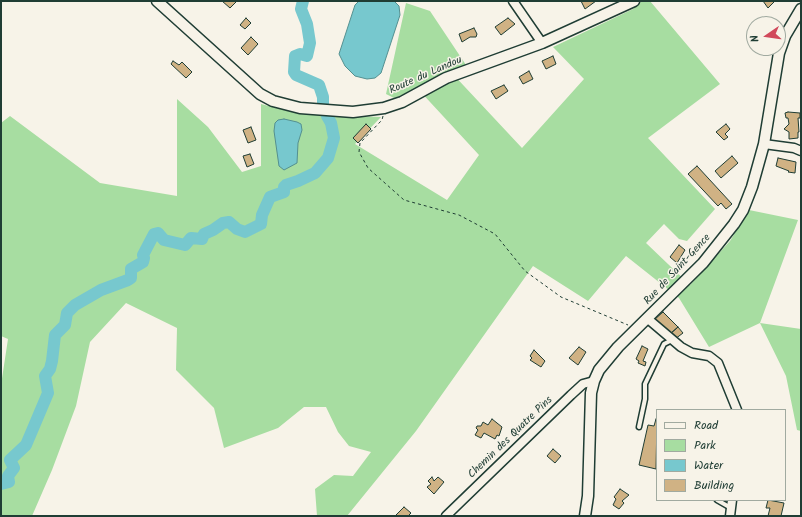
<!DOCTYPE html>
<style>
body{margin:0}
#map{position:relative;width:802px;height:517px;overflow:hidden;background:#f7f3e8;font-family:Kalam,sans-serif}
canvas{display:block}
.frame{position:absolute;inset:0;border:2px solid #1f3d34;pointer-events:none}
.legend{position:absolute;left:656px;top:409px;width:130px;height:92px;box-sizing:border-box;background:#f7f3e8;border:1px solid #a1aaa0;margin:0;padding:5px 7px;list-style:none;font-size:12px;color:#1f3d34}
.legend li{display:flex;align-items:center;gap:8px;height:20px}
.legend b{width:20px;border:1px solid #a1aaa0}
.north{position:absolute;left:746px;top:16px;width:40px;height:40px;box-sizing:border-box;background:#f7f3e8;border:1px solid #a1aaa0;border-radius:50%;rotate:257deg;font-size:11px;font-weight:700;line-height:16px;text-align:center;color:#1f3d34}
.north::after{content:'';display:block;margin:auto;width:14px;height:18px;background:#d1495b;clip-path:polygon(50% 0,100% 100%,50% 72%,0 100%)}
</style>
<div id="map">
<canvas width="802" height="517"></canvas>
<div class="frame"></div>
<ul class="legend">
<li><b style="height:5px;background:#f7f3e8"></b>Road</li>
<li><b style="height:11px;background:#a7dda1"></b>Park</li>
<li><b style="height:11px;background:#77c8ce"></b>Water</li>
<li><b style="height:11px;background:#d0b284"></b>Building</li>
</ul>
<div class="north">N</div>
</div>
<script>
const ctx = document.querySelector('canvas').getContext('2d');
ctx.lineJoin = 'round';
function fillPath(path, color) { ctx.fillStyle = color; ctx.fill(path, 'evenodd'); }
const shape = rows => new Path2D(rows.map(r => 'M' + r).join(''));
function trace(path, color, width, dash) { ctx.strokeStyle = color; ctx.lineWidth = width; ctx.lineCap = dash ? 'butt' : 'round'; ctx.setLineDash(dash || []); ctx.stroke(path); }
function label(font, color, halo, rows, align = 'center') {
  ctx.font = font + ' Kalam,sans-serif'; ctx.lineWidth = 3; ctx.setLineDash([]); ctx.textBaseline = 'middle'; ctx.strokeStyle = halo; ctx.fillStyle = color; for (const [text, x, y, turn = 0] of rows) {
    ctx.save(); ctx.translate(x, y); ctx.rotate((+turn || 0) * Math.PI / 180); ctx.textAlign = isNaN(turn) ? turn : align; if (halo) ctx.strokeText(text, 0, 0); ctx.fillText(text, 0, 0); ctx.restore();
  }
}
const green = shape([
 [642,1,650,1,720,84,648,138,715,209,687,241,679,239,664,224,646,243,690,285,730,241,749,210,798,220,760,323,801,329,801,431,797,430,786,376,760,323,709,347,679,298,626,256,588,301,533,266,416,431,347,516,317,516,315,489,334,475,353,476,371,452,349,446,338,432,326,407,304,407,278,428,224,448,214,408,176,370,177,328,126,303,90,342,76,406,52,470,32,516,1,516,1,385,8,339,1,336,1,123,10,116,100,183,177,196,177,99,208,127,242,172,261,166,261,104,300,114,381,117,355,144,447,200,479,155,418,89,394,98,386,94,406,3,430,11,466,65,450,71,522,148,584,79,553,47,633,9]
]);
const water = shape([
 [394,1,399,6,400,15,381,73,375,78,367,79,355,76,345,66,339,54,355,5,359,1,394,1],
 [284,119,297,122,301,124,302,130,298,143,297,163,284,170,279,166,274,131,275,123,278,120,284,119]
]);
const river = shape([
 [303,1,301,9,307,24,310,43,307,56,300,54,295,56,294,72,296,75,319,85,323,97,323,106],
 [1,484,9,482,8,476,14,468,10,460,26,445,48,393,45,376,50,369,52,361,55,335,65,325,67,313,75,305,101,290,128,280,131,278,131,269,143,262,144,258,143,255,154,234,158,233,164,240,185,245,191,238,202,239,204,234,213,230,223,223,229,222,237,229,245,232,261,224,262,215,270,197,284,192,284,187,286,185,298,181,315,173,328,158,334,138,331,123,327,116]
]);
const building = shape([
 [222,1,235,1,236,2,230,8,222,1],
 [581,1,596,1,585,9,581,1],
 [763,1,775,1,768,8,763,1],
 [246,18,251,23,245,29,240,25,246,18],
 [508,18,515,24,501,35,495,27,508,18],
 [474,28,477,34,476,37,470,37,462,42,459,34,474,28],
 [251,37,258,44,248,55,241,48,251,37],
 [553,56,556,64,546,69,542,61,553,56],
 [173,61,179,65,182,62,192,72,186,78,171,64,173,61],
 [529,71,533,79,523,84,519,77,529,71],
 [504,85,508,91,496,99,491,91,504,85],
 [788,112,800,113,800,118,798,118,799,132,798,132,798,138,789,139,789,132,784,129,789,124,788,118,786,118,785,113,788,112],
 [366,124,371,129,358,143,353,138,366,124],
 [726,124,730,129,725,134,728,137,724,140,716,132,726,124],
 [251,127,256,140,248,143,243,130,251,127],
 [250,154,254,164,247,167,243,156,250,154],
 [732,156,738,163,721,178,715,171,732,156],
 [778,158,796,162,795,173,788,172,789,171,776,166,778,158],
 [697,166,732,204,726,209,721,203,718,206,688,174,697,166],
 [679,245,685,250,677,263,670,257,679,245],
 [663,312,678,327,670,334,654,320,663,312],
 [678,327,683,333,675,339,670,334,678,327],
 [642,346,648,349,643,361,646,362,645,366,638,363,639,361,636,359,642,346],
 [579,347,586,352,578,365,569,358,579,347],
 [534,350,545,361,541,367,530,360,532,358,530,356,534,350],
 [492,419,502,427,499,436,497,435,495,439,484,433,481,438,475,435,478,430,476,428,477,426,481,426,483,422,488,425,492,419],
 [656,419,657,419,656,469,639,465,648,425,654,426,656,419],
 [553,449,561,456,555,463,547,456,553,449],
 [432,477,434,481,438,477,444,482,434,494,427,487,431,484,428,481,432,477],
 [620,489,629,495,622,501,624,503,619,509,613,505,616,499,614,497,620,489],
 [768,500,784,503,781,516,768,516,770,508,766,508,768,500],
 [404,507,411,513,408,516,395,516,404,507]
]);
const path = shape([
 [383,116,382,120,360,143,359,152,368,168,404,200,459,215,495,234,525,271,561,297,628,325]
]);
const service = shape([
 [639,427,645,399,645,384,664,344,672,340],
 [717,500,731,508]
]);
const minor = shape([
 [513,1,542,43],
 [764,144,794,148,801,151],
 [648,319,681,347,692,353,709,356,718,363,737,410],
 [446,516,571,395,583,384,594,381],
 [730,516,732,500]
]);
const tertiary = shape([
 [157,1,260,94,273,101,300,108,353,112,384,108,402,102,446,78,542,43,634,1],
 [585,516,588,496,591,393,594,381,599,370,618,347,703,263,734,224,743,210,752,187,764,144,779,53,785,36,801,9]
]);
const streetNames = [
 ["Route du Landou",426,76,-24],
 ["Rue de Saint-Gence",678,270,-47],
 ["Chemin des Quatre Pins",511,438,-44]
];
fillPath(green, '#a7dda1');
fillPath(water, '#77c8ce');
trace(water, '#549090', 1);
trace(river, '#77c8ce', 12);
fillPath(building, '#d0b284');
trace(building, '#1f3d34', 1);
trace(service, '#1f3d34', 7);
trace(minor, '#1f3d34', 11);
trace(tertiary, '#1f3d34', 13);
trace(path, '#1f3d34', 1, [3, 3]);
trace(service, '#f7f3e8', 4);
trace(minor, '#f7f3e8', 8);
trace(tertiary, '#f7f3e8', 10);
label('11px', '#1f3d34', '#f7f3e8', streetNames);
</script>
